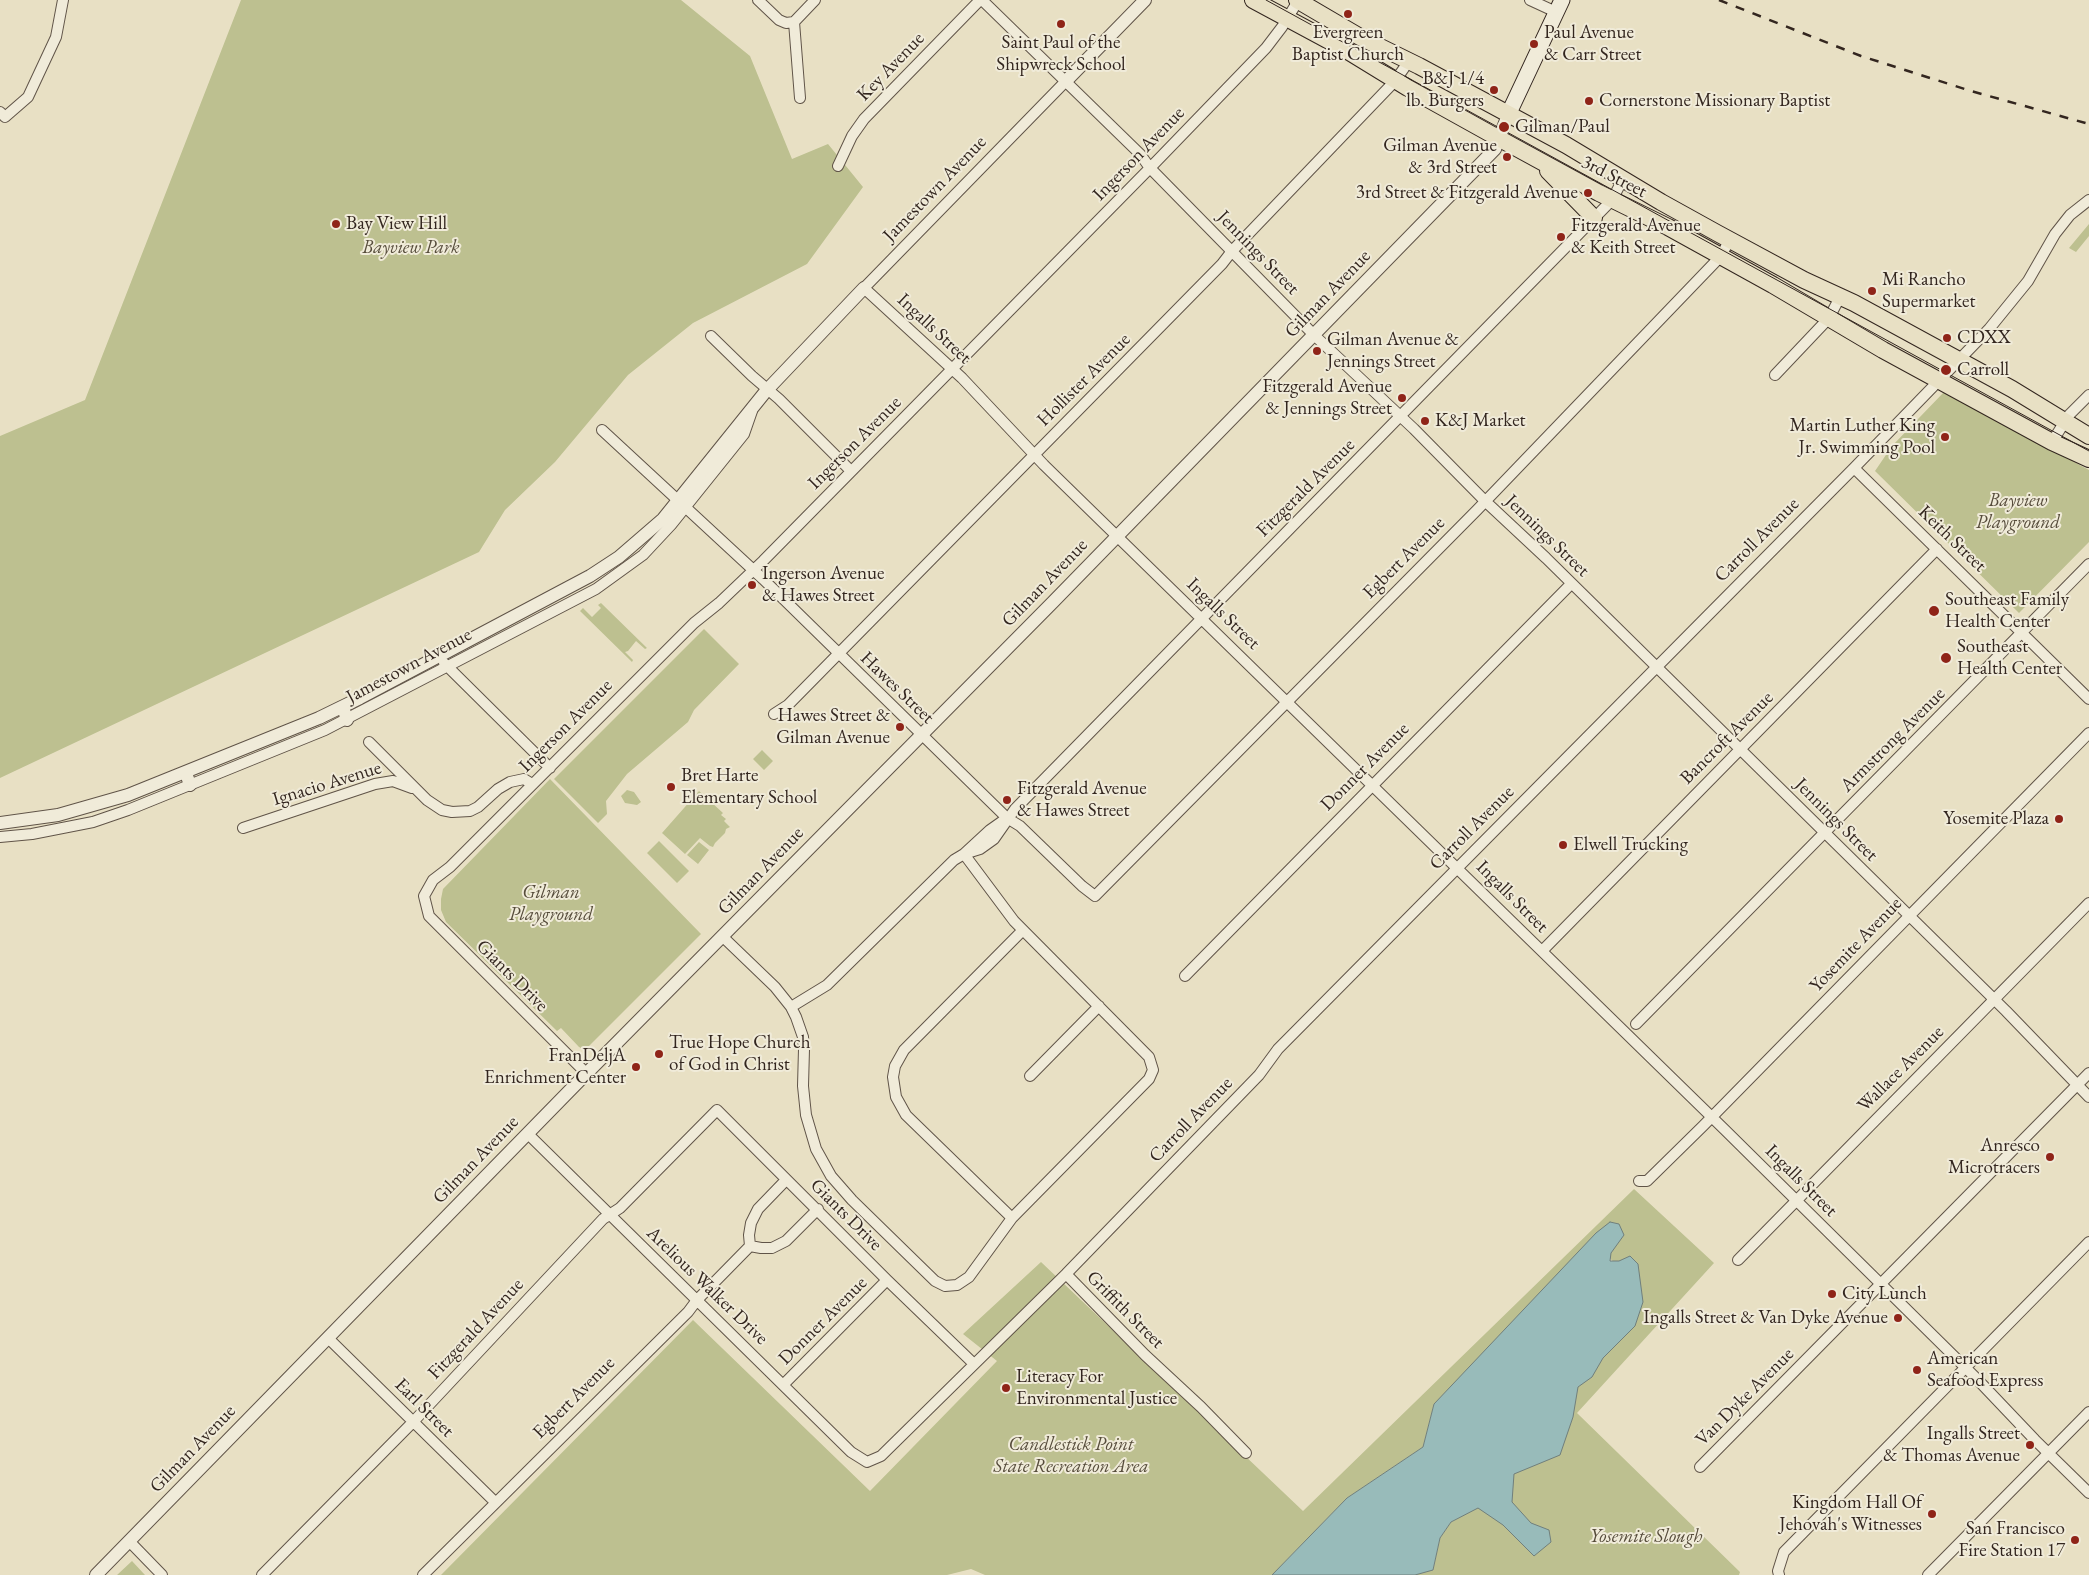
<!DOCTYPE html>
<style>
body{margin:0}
canvas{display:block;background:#e8e0c4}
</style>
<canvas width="2089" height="1575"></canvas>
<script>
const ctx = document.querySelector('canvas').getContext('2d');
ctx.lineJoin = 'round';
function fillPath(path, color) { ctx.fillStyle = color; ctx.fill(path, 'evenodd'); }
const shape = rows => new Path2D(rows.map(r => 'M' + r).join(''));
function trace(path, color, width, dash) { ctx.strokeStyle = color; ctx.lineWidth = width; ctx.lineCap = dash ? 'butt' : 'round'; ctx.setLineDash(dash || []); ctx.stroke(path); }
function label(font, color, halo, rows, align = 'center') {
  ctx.font = font + ' "EB Garamond",serif'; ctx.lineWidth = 4; ctx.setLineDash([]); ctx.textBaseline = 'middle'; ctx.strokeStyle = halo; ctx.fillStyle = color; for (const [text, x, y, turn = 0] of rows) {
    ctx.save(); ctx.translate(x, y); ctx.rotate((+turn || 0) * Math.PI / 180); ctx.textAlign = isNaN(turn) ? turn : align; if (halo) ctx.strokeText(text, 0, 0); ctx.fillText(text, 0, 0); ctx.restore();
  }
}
const green = shape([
 [241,0,681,0,750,56,792,159,828,144,863,187,807,264,693,323,628,375,555,462,505,510,479,552,0,778,0,436,85,400],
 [2089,224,2089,236,2076,252,2069,248],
 [1944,392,2089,470,2089,542,2019,613,1875,471,1892,446],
 [601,603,647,648,645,649,636,641,628,651,625,652,633,660,632,662,580,611,583,608,592,617,601,608,598,605],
 [704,629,739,664,694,710,688,722,627,774,606,801,607,814,598,823,554,779],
 [762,750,773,761,764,770,753,759],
 [550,779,701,934,587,1048,583,1049,579,1047,561,1028,557,1031,446,922,441,910,441,899,443,889],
 [627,790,634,792,641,802,637,805,625,803,621,796],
 [699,791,723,813,721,815,726,819,724,821,730,827,726,829,725,833,715,843,713,847,710,846,700,838,685,854,662,833],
 [659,841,689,871,677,883,647,853],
 [699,842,709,850,698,864,687,855],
 [1634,1189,1714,1263,1577,1413,1740,1572,1739,1575,1395,1575,1433,1570,1440,1538,1451,1522,1460,1517,1619,1266,1593,1245,1434,1404,1423,1447,1347,1498,1272,1575,985,1575,971,1569,947,1575,441,1575,693,1320,870,1491,997,1361,963,1334,1041,1262,1303,1511],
 [132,1561,145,1575,117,1575]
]);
const water = shape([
 [1610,1222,1619,1224,1624,1235,1611,1253,1610,1261,1619,1261,1630,1256,1638,1264,1643,1302,1635,1326,1603,1358,1592,1377,1578,1387,1573,1417,1560,1455,1514,1474,1512,1502,1531,1523,1549,1530,1551,1542,1534,1556,1503,1525,1478,1508,1451,1522,1440,1538,1433,1570,1415,1575,1272,1575,1347,1498,1423,1447,1434,1404,1596,1233,1610,1222]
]);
const minor = shape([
 [758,0,779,20,786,23,794,22,815,0],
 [982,0,1140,154,1150,168,1314,335,1414,429,1485,501,1546,558,2006,1011,2089,1097],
 [1530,0,1556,12],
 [794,22,800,98],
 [1065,82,864,288,962,378,1044,465,1724,1129,1977,1379,2035,1440,2089,1493],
 [0,112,5,117,28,97,56,37,63,0],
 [838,166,852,136,864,119,980,0],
 [711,336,752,376,779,399,851,471],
 [1775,375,1829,318,1840,297],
 [602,430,763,579,1007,818,1020,826,1082,886,1095,896,1477,510,1721,256,1730,239],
 [2052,442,2069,415,2089,395],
 [1854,468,2089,699],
 [444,663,550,768],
 [774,714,788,705,1222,264,1232,251,1395,81,1409,61],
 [369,742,427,800,442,810,452,812,470,811,478,807,498,789,510,782,524,779,532,784],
 [243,828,375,784,393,781,412,788],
 [0,837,32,834,93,822,128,810,325,730,596,589,643,555,671,525,744,434,752,411],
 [964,854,980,849,994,839,1015,809,1612,200,1623,179],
 [723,937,775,987,791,1007,796,1017,803,1037,804,1049,803,1086,806,1115,816,1149,831,1176,852,1200,935,1281,945,1286,957,1285,969,1277,1012,1218,1149,1079,1153,1070,1149,1057,1014,921,964,854],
 [1542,951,1937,549],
 [1185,976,1571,584],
 [791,1007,827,985,954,860,964,854,990,830,1007,818],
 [1636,1024,2089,564],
 [586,1073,429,916,424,896,433,880,450,867,694,623,719,603,763,561,1150,168,1266,48,1282,27,1298,1],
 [1030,1076,1099,1006],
 [528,1134,851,1452,867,1462,881,1456,1066,1274,1259,1075,1278,1049,1854,468,1989,329,2028,281,2055,234,2070,215,2089,200],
 [1639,1181,1647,1181,1703,1126,2089,733],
 [1012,1218,906,1115,896,1097,893,1077,895,1066,904,1050,1023,930],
 [750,1246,761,1248,772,1248,786,1241,818,1209],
 [750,1246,749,1235,751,1223,758,1209,786,1180],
 [1738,1260,2089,903],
 [1066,1274,1145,1355,1201,1407,1246,1453],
 [328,1338,495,1502],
 [783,1385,887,1280],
 [1700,1467,2089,1073],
 [129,1541,162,1575],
 [262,1575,413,1422,603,1219,620,1208,717,1110,887,1280,974,1364],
 [423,1575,688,1312,697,1300,750,1246],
 [1779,1575,1778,1571,1784,1552,2089,1242],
 [1928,1575,2089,1412]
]);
const tertiary = shape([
 [1065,82,1145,0],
 [343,707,347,720],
 [186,773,190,785],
 [0,823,58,815,128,795,319,718,360,698,590,576,619,557,663,519,766,391,864,288],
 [96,1575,580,1080,1053,602,1495,149,1508,115]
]);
const secondary = shape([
 [1508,115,1562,0]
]);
const primary = shape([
 [1253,0,1346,50,1408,88,1489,133,1599,193,1668,227,1773,285,1883,350,2052,442,2089,459],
 [1297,0,1360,37,1419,66,1566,145,1661,202,1717,233,1804,280,1854,303,2012,389,2089,436],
 [1548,171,1594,218]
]);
const tram = shape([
 [1266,0,2089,451]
]);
const rail = shape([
 [1719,0,1861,56,1971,91,2089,124]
]);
const markers = [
 [1348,14,5,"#8f2418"],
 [1061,24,5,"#8f2418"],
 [1534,44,5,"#8f2418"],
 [1494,90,5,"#8f2418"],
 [1589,101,5,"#8f2418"],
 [1504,127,6,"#8f2418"],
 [1507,157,5,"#8f2418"],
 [1588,193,5,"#8f2418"],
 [336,224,5,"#8f2418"],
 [1561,237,5,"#8f2418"],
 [1872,291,5,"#8f2418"],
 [1947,338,5,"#8f2418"],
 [1317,351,5,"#8f2418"],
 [1946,370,6,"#8f2418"],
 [1402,398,5,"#8f2418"],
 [1425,421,5,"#8f2418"],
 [1945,437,5,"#8f2418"],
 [752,585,5,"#8f2418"],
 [1934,611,6,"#8f2418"],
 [1946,658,6,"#8f2418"],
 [900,727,5,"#8f2418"],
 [671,787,5,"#8f2418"],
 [1007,800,5,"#8f2418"],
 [2059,819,5,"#8f2418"],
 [1563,845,5,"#8f2418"],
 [659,1054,5,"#8f2418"],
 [636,1067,5,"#8f2418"],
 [2050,1157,5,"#8f2418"],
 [1832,1294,5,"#8f2418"],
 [1898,1318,5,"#8f2418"],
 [1917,1370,5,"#8f2418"],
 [1006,1388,5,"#8f2418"],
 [2030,1445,5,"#8f2418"],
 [1932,1514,5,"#8f2418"],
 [2075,1540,5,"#8f2418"]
];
const poiNames = [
 ["Evergreen",1348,33,"center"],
 ["Baptist Church",1348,55,"center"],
 ["Paul Avenue",1544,33],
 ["& Carr Street",1544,55],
 ["Saint Paul of the",1061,43,"center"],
 ["Shipwreck School",1061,65,"center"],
 ["B&J 1/4",1484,79,"right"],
 ["lb. Burgers",1484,101,"right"],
 ["Cornerstone Missionary Baptist",1599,101],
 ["Gilman/Paul",1515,127],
 ["Gilman Avenue",1497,146,"right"],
 ["& 3rd Street",1497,168,"right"],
 ["3rd Street & Fitzgerald Avenue",1578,193,"right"],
 ["Bay View Hill",346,224],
 ["Fitzgerald Avenue",1571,226],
 ["& Keith Street",1571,248],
 ["Mi Rancho",1882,280],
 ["Supermarket",1882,302],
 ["CDXX",1957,338],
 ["Gilman Avenue &",1327,340],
 ["Jennings Street",1327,362],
 ["Carroll",1957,370],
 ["Fitzgerald Avenue",1392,387,"right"],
 ["& Jennings Street",1392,409,"right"],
 ["K&J Market",1435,421],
 ["Martin Luther King",1935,426,"right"],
 ["Jr. Swimming Pool",1935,448,"right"],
 ["Ingerson Avenue",762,574],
 ["& Hawes Street",762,596],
 ["Southeast Family",1945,600],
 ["Health Center",1945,622],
 ["Southeast",1957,647],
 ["Health Center",1957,669],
 ["Hawes Street &",890,716,"right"],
 ["Gilman Avenue",890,738,"right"],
 ["Bret Harte",681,776],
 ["Elementary School",681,798],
 ["Fitzgerald Avenue",1017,789],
 ["& Hawes Street",1017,811],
 ["Yosemite Plaza",2049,819,"right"],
 ["Elwell Trucking",1573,845],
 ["True Hope Church",669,1043],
 ["of God in Christ",669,1065],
 ["FranDeljA",626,1056,"right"],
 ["Enrichment Center",626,1078,"right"],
 ["Anresco",2040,1146,"right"],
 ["Microtracers",2040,1168,"right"],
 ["City Lunch",1842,1294],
 ["Ingalls Street & Van Dyke Avenue",1888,1318,"right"],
 ["American",1927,1359],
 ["Seafood Express",1927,1381],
 ["Literacy For",1016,1377],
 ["Environmental Justice",1016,1399],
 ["Ingalls Street",2020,1434,"right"],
 ["& Thomas Avenue",2020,1456,"right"],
 ["Kingdom Hall Of",1922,1503,"right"],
 ["Jehovah's Witnesses",1922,1525,"right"],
 ["San Francisco",2065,1529,"right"],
 ["Fire Station 17",2065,1551,"right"]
];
const streetNames = [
 ["Key Avenue",891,67,-46],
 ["Ingerson Avenue",1139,154,-46],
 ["3rd Street",1614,177,27],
 ["Jamestown Avenue",935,189,-46],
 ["Jennings Street",1258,253,46],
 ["Gilman Avenue",1328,294,-46],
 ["Ingalls Street",934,329,43],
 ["Hollister Avenue",1084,380,-45],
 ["Ingerson Avenue",855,443,-45],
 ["Fitzgerald Avenue",1306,488,-45],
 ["Jennings Street",1547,536,44],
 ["Keith Street",1952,539,44],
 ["Carroll Avenue",1757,540,-45],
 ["Egbert Avenue",1404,558,-45],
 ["Gilman Avenue",1045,583,-46],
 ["Ingalls Street",1223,614,44],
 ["Jamestown Avenue",409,666,-28],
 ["Hawes Street",897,688,44],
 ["Ingerson Avenue",566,726,-45],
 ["Bancroft Avenue",1727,738,-45],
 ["Armstrong Avenue",1893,740,-45],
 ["Donner Avenue",1365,767,-45],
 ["Ignacio Avenue",327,784,-17],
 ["Jennings Street",1836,820,45],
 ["Carroll Avenue",1472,828,-45],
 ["Gilman Avenue",761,871,-46],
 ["Ingalls Street",1512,897,45],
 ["Yosemite Avenue",1856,945,-46],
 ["Giants Drive",512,976,45],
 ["Wallace Avenue",1901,1069,-45],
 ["Carroll Avenue",1191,1120,-46],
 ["Gilman Avenue",476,1160,-46],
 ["Ingalls Street",1801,1181,45],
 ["Giants Drive",846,1215,45],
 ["Arelious Walker Drive",707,1286,44],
 ["Griffith Street",1125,1310,45],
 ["Donner Avenue",823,1321,-45],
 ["Fitzgerald Avenue",476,1329,-47],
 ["Van Dyke Avenue",1745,1397,-45],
 ["Egbert Avenue",574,1398,-45],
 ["Earl Street",424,1408,45],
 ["Gilman Avenue",193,1449,-46]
];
const parkNames = [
 ["Bayview Park",411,248],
 ["Bayview",2018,501],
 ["Playground",2018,523],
 ["Gilman",551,893],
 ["Playground",551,915],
 ["Candlestick Point",1071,1445],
 ["State Recreation Area",1071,1467],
 ["Yosemite Slough",1646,1537]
];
fillPath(green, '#bdc090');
fillPath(water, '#98bbba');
trace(water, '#707f7c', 1);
trace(minor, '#605448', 12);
trace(tertiary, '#605448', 14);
trace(secondary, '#33261f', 17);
trace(primary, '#33261f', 18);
trace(minor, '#f0ebd9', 10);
trace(tertiary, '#f0ebd9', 12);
trace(secondary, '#f0ebd9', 15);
trace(primary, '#e8e0c4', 16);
trace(tram, '#33261f', 1);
trace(rail, '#33261f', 2.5, [9, 9]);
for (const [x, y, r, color] of markers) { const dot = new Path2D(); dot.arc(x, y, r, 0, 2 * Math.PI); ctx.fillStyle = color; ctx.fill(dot); trace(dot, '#f0ebd9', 2); }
label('19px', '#33261f', '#f0ebd9', poiNames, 'left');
label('19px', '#33261f', '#f0ebd9', streetNames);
label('italic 19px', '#564c3b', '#f0ebd9', parkNames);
</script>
